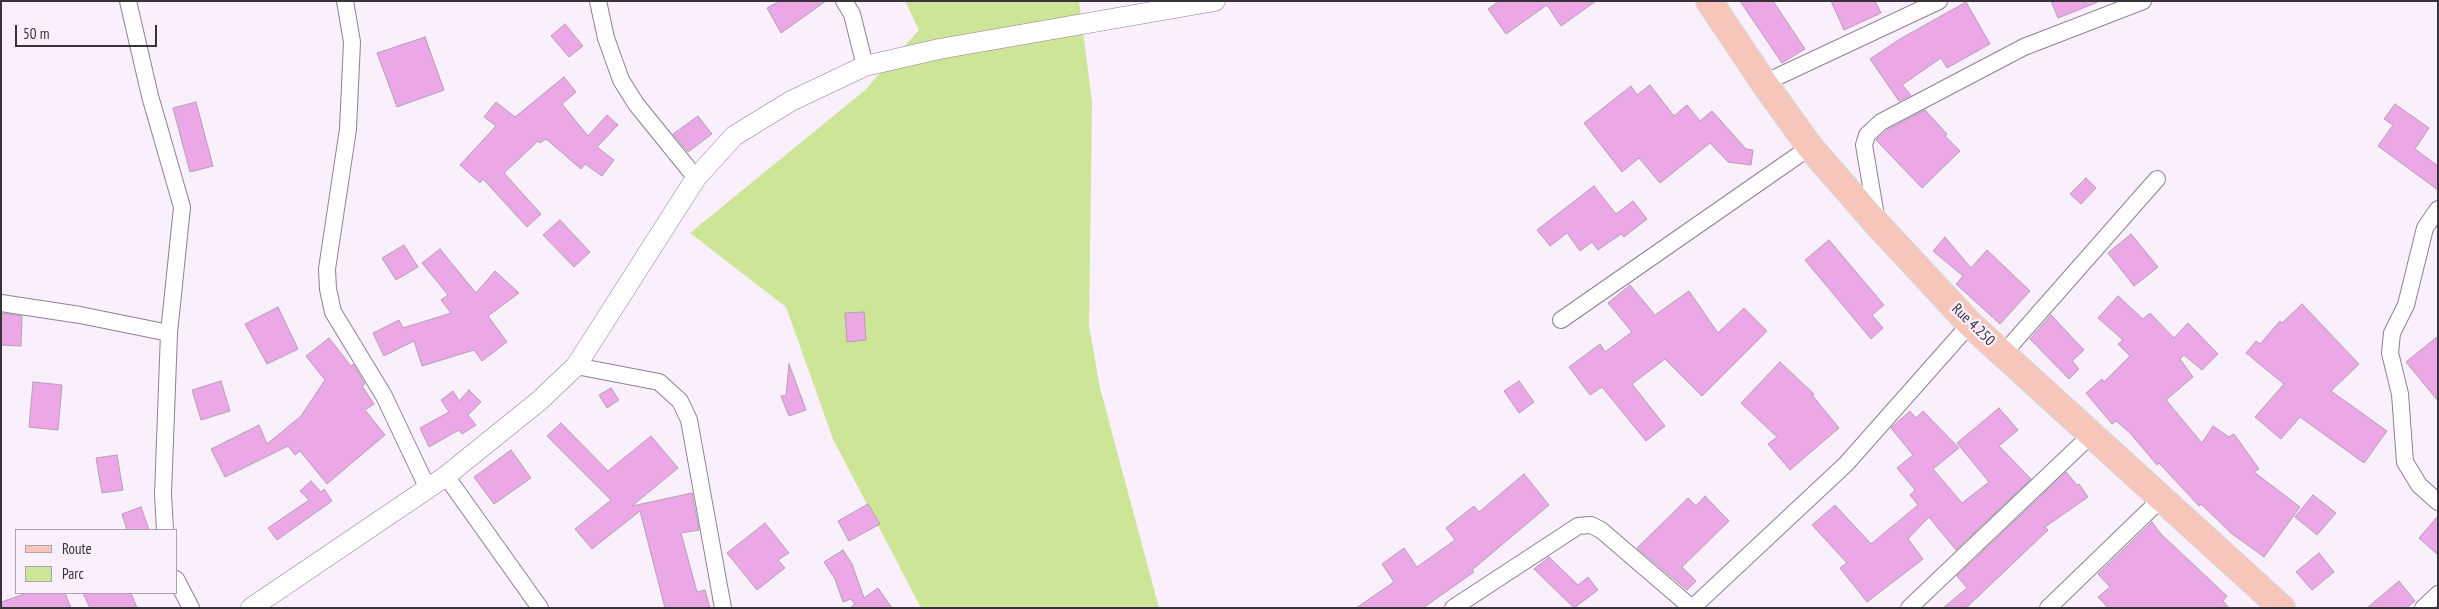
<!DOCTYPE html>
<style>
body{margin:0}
#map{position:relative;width:2439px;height:609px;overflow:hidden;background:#f9effd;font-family:"PT Sans Narrow",sans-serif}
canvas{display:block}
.frame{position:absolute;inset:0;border:2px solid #38323b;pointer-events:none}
.legend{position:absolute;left:15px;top:529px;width:162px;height:65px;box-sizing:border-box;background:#f9effd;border:1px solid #aca3af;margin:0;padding:6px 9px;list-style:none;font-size:15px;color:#38323b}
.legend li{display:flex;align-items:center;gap:10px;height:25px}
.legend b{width:25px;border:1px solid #aca3af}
.scale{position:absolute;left:15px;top:25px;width:142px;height:22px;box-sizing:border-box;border:2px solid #38323b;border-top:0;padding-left:6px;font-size:15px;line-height:18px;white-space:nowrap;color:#38323b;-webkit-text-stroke:4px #f9effd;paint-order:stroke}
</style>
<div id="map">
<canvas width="2439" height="609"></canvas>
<div class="frame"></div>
<ul class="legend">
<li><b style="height:6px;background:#f7c6bb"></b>Route</li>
<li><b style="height:14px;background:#cce596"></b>Parc</li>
</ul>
<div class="scale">50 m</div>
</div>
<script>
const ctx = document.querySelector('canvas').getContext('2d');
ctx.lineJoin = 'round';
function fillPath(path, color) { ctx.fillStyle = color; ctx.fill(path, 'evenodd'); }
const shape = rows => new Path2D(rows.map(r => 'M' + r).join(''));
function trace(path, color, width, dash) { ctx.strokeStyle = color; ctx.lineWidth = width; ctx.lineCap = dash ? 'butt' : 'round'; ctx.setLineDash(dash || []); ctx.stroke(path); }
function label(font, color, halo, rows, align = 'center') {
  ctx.font = font + ' "PT Sans Narrow",sans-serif'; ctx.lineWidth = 5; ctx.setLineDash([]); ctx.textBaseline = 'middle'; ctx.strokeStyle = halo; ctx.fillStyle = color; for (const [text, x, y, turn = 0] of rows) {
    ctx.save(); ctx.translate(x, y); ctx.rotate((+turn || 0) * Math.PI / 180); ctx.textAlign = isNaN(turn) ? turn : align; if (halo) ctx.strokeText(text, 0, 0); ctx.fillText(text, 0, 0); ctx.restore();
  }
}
const green = shape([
 [905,1,1079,1,1092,102,1089,326,1100,388,1159,608,921,608,833,439,786,307,690,233,864,91,919,30]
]);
const building = shape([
 [780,1,826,1,781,33,767,8,780,1],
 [1499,1,1596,1,1561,26,1547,5,1506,34,1488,9,1499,1],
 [1740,1,1773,1,1805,49,1782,63,1740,1],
 [1831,1,1875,1,1881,13,1844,30,1831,1],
 [2051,1,2098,1,2098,2,2058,18,2051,1],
 [1966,2,1990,44,1947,68,1941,58,1902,85,1911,95,1899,101,1870,59,1900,39,1966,2],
 [565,24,583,46,569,57,551,36,565,24],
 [425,37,444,90,397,107,377,53,425,37],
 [564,77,576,92,562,104,588,136,607,115,618,125,597,147,614,160,602,176,585,164,581,169,546,139,540,143,538,141,504,173,541,214,527,227,483,179,480,183,460,165,496,126,484,117,496,102,515,117,564,77],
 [1650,85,1674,116,1687,105,1700,121,1712,111,1746,149,1753,150,1751,165,1728,162,1710,143,1660,183,1639,158,1622,172,1584,123,1631,86,1637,95,1650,85],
 [196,102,213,166,190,172,173,108,196,102],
 [2395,104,2429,128,2415,149,2438,166,2438,190,2378,146,2393,125,2384,119,2395,104],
 [1925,110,1947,134,1945,136,1960,151,1922,188,1876,140,1887,130,1925,110],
 [698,116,712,134,688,152,673,134,698,116],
 [2086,178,2096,188,2081,204,2070,194,2086,178],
 [1594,186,1616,214,1633,201,1647,219,1624,237,1621,234,1598,250,1592,242,1580,251,1567,233,1550,246,1537,230,1594,186],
 [560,220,590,252,574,267,543,235,560,220],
 [2131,234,2158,267,2134,286,2108,253,2131,234],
 [1945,237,1971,268,1987,250,2030,291,2000,324,1956,284,1963,276,1933,251,1945,237],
 [1829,240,1884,305,1872,315,1883,328,1871,339,1805,260,1829,240],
 [404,245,418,267,396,280,382,258,404,245],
 [440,249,476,293,495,271,519,293,488,316,507,342,482,361,474,350,422,366,414,341,384,356,373,333,399,320,403,328,451,313,441,300,448,295,422,263,440,249],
 [1630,285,1655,315,1689,291,1718,333,1744,308,1767,331,1702,396,1665,359,1632,384,1665,426,1646,441,1602,387,1590,395,1569,367,1600,344,1605,352,1632,332,1608,303,1630,285],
 [2118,296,2143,319,2150,313,2174,338,2188,323,2218,354,2202,370,2184,355,2180,359,2193,377,2166,400,2202,443,2213,426,2229,437,2234,434,2259,469,2254,472,2300,507,2264,557,2231,533,2201,504,2199,506,2159,463,2157,465,2130,433,2116,421,2112,424,2086,393,2102,379,2104,382,2130,356,2118,344,2123,340,2098,318,2118,296],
 [2302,304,2359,364,2331,391,2387,431,2364,463,2300,417,2281,439,2255,417,2284,384,2246,353,2256,341,2260,344,2280,321,2282,323,2302,304],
 [278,307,298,349,267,364,245,324,278,307],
 [864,312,866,340,847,342,845,313,864,312],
 [1,313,22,316,21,346,1,345,1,313],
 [2051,315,2084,350,2072,361,2079,369,2069,379,2030,339,2051,315],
 [2438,336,2438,401,2406,362,2438,336],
 [329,338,351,366,353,364,365,384,362,386,374,404,365,410,385,435,327,484,300,451,295,455,288,446,225,477,211,449,259,425,267,444,301,416,325,380,306,356,329,338],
 [1780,362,1814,394,1812,395,1839,428,1790,470,1768,444,1777,437,1741,403,1780,362],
 [789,364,806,410,789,416,781,396,786,395,789,364],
 [221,381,230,411,201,420,192,390,221,381],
 [1519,381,1534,402,1519,413,1504,391,1519,381],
 [33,382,62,385,58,430,29,427,33,382],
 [611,388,619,400,607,408,599,395,611,388],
 [469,390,481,402,468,415,476,425,462,434,459,430,429,447,420,428,449,412,441,400,453,391,459,401,469,390],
 [1999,408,2018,430,1999,446,2031,479,1956,550,1929,517,1908,539,1923,559,1867,602,1840,568,1847,563,1812,525,1835,505,1871,544,1918,505,1910,495,1915,490,1897,468,1913,455,1891,428,1910,411,1916,418,1923,411,1959,448,1933,469,1962,503,1989,482,1957,443,1999,408],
 [561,423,608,471,651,436,678,468,632,506,692,493,699,530,681,533,697,592,705,590,710,608,665,608,640,511,592,549,575,529,611,500,547,436,561,423],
 [511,450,531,478,494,504,474,477,511,450],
 [117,455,123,490,102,493,96,458,117,455],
 [2066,472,2077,485,2079,484,2088,497,2045,527,2048,530,1966,608,1943,608,1967,588,1957,576,2066,472],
 [1524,474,1549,505,1472,570,1474,572,1423,608,1356,608,1394,582,1382,564,1404,548,1417,567,1455,540,1446,528,1474,506,1479,512,1524,474],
 [311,481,321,492,324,489,332,501,277,540,268,528,309,500,300,491,311,481],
 [2313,495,2336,513,2317,535,2295,517,2313,495],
 [1705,496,1729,521,1682,567,1696,581,1687,590,1637,548,1688,498,1696,506,1705,496],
 [868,504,880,524,849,541,838,521,868,504],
 [141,507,149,530,127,530,122,514,141,507],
 [2438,516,2438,555,2419,538,2438,516],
 [2152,522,2161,534,2227,596,2223,601,2229,608,2108,608,2098,597,2110,587,2098,574,2152,522],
 [765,523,789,553,778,560,785,568,757,590,727,553,765,523],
 [843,550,852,564,864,598,878,588,892,608,850,608,855,604,851,599,843,602,835,579,824,562,843,550],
 [2319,553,2334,572,2312,590,2296,572,2319,553],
 [1549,557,1578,585,1588,577,1598,590,1574,608,1534,569,1549,557],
 [2399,581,2415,601,2407,608,2367,608,2399,581],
 [27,593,65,593,71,608,1,608,1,602,27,593],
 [83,593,131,593,137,608,90,608,83,593]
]);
const minor = shape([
 [128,1,150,96,182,207,169,333,163,494,165,530],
 [345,1,352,42,348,129,327,269,328,289,333,312,384,396,428,489],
 [598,1,606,38,621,80,636,104,696,178],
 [844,1,852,14,865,66],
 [1764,83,1939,1],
 [2438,209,2425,228,2406,305,2392,333,2390,353,2400,394,2405,462,2419,485,2438,502],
 [1877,222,1864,145,1867,135,1881,122,2024,47,2143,1],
 [1,303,80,315,169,333],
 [1561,320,1810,147],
 [2003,354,2157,179],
 [576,366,659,382,680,401,689,420,723,608],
 [446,476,540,608],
 [176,579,191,608],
 [1453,608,1578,526,1591,525,1601,530,1692,608],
 [1692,608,1846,464,1970,324],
 [1909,608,2092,434],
 [2048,608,2162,498],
 [2423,608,2438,594]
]);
const tertiary = shape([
 [251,608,446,476,539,401,576,366,696,178,734,136,791,101,865,66,939,49,1215,1]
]);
const primary = shape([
 [1709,1,1764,83,1810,147,1877,224,1970,324,2282,608]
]);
const streetNames = [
 ["Rue 4.250",1973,325,44]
];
fillPath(green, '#cce596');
fillPath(building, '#eca7e7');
trace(building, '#b4a0b2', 1);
trace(minor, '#8f8095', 18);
trace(tertiary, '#8f8095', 21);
trace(primary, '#d7d6d8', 28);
trace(minor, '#fff', 16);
trace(tertiary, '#fff', 20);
trace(primary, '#f7c6bb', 26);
label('15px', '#38323b', '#f9effd', streetNames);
</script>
